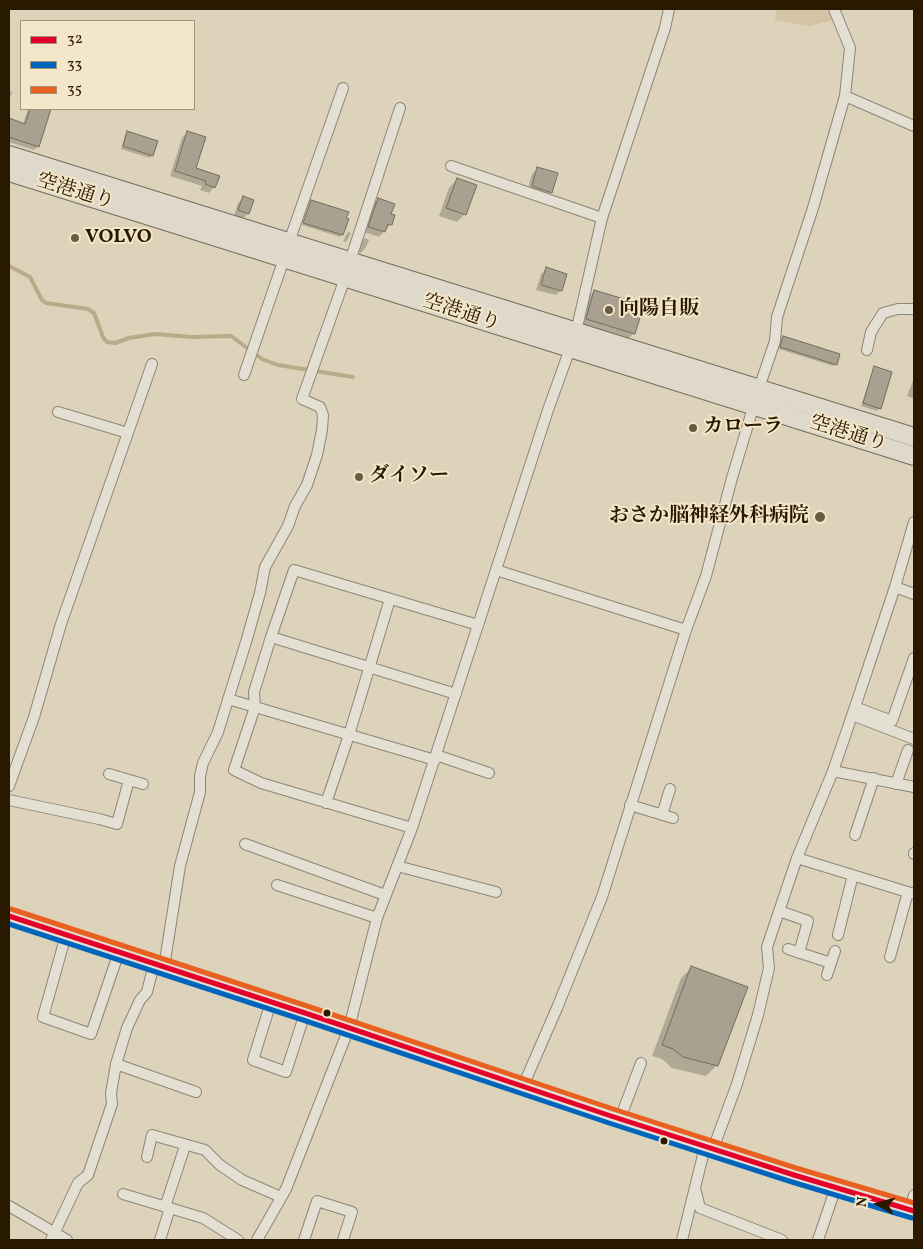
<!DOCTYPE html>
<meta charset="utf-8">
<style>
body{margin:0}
#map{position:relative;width:923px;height:1249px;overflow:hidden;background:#ddd3bb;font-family:Vollkorn,serif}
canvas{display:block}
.frame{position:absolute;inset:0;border:10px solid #2a1901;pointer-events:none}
.legend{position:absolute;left:20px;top:20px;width:175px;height:90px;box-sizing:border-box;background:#f3e6c9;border:1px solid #a39479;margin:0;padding:6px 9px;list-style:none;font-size:15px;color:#2a1901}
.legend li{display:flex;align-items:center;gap:10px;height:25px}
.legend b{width:25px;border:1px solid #a39479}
.north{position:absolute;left:853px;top:1179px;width:50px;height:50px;-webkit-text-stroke:4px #f3e6c9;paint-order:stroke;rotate:277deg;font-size:14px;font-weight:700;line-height:20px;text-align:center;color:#2a1901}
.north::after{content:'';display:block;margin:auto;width:18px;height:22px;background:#2a1901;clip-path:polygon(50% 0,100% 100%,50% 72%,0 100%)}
</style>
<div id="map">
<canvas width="923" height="1249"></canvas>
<div class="frame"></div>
<ul class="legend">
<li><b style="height:6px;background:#e4002b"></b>32</li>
<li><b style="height:6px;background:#0065bd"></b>33</li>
<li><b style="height:6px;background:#e86120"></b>35</li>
</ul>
<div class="north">N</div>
</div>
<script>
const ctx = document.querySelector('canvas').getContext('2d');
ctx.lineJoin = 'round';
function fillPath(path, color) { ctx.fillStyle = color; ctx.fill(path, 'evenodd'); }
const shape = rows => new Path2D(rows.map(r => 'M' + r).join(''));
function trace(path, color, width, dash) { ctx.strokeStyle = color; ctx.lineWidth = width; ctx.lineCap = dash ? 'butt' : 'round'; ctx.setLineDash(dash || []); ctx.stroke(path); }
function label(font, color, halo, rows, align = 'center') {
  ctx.font = font + ' Vollkorn,"Noto Serif JP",serif'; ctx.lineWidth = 4; ctx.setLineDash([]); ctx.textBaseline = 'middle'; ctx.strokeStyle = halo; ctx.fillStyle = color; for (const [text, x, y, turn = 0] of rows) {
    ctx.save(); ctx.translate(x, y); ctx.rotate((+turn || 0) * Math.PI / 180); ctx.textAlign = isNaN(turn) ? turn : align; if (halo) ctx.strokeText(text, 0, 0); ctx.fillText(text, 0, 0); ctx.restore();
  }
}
const green = shape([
 [776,9,829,9,833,20,809,26,775,20]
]);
const shadow = shape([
 [9,91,12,92,9,101],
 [28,109,50,109,38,146,34,150,9,142,9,119,23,124],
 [128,132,152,155,150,158,121,149,125,135],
 [187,133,194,169,214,187,209,193,200,190,202,186,170,176,182,138],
 [538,168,551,192,546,197,527,192,532,174],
 [457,179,465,214,457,222,439,216,449,188],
 [243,198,248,213,243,219,234,216,238,203],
 [378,199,390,215,391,224,379,237,364,232,373,205],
 [312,201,342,235,340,237,302,225],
 [348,232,351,233,346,242,343,241],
 [365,238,369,240,366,247,361,253,358,251,360,244],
 [546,269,561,290,556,295,536,290,541,274],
 [595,291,634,333,629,338,582,324,589,296],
 [783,337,836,364,833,366,779,349,781,339],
 [875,368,880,408,877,411,861,406,873,370],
 [913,381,914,381,914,399,907,396],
 [692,967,717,1065,706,1076,672,1068,662,1059,652,1056,681,978]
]);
const stream = shape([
 [9,266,30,277,42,300,46,303,88,309,94,313,103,337,107,342,115,343,129,338,155,334,191,337,231,336,262,359,278,365,353,377]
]);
const building = shape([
 [30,109,51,109,39,147,9,137,9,118,25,124,30,109],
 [127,131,158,141,153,156,123,146,127,131],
 [187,131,206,137,196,168,220,176,215,188,205,184,206,181,175,171,187,131],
 [537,167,558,173,552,193,532,186,537,167],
 [457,178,477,185,466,215,446,208,457,178],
 [243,196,254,200,249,214,238,210,243,196],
 [378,198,395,204,391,214,395,215,392,225,388,224,385,232,368,227,378,198],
 [311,200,349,212,346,218,349,219,343,235,303,223,311,200],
 [546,267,567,274,562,291,541,285,546,267],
 [594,290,644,305,635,334,586,319,594,290],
 [783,336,840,354,837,365,780,347,783,336],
 [874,366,892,372,881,409,863,403,874,366],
 [691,966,748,987,718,1066,683,1057,673,1049,662,1045,691,966]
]);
const minor = shape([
 [845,96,914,126],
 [451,166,602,218],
 [289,242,343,88],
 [350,261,400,108],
 [867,350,871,332,883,313,898,309,914,309],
 [244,375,284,259],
 [58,412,128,433],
 [496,570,686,630],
 [895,587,914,594],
 [271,637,456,694],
 [228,699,435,760],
 [855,707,892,721,914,658],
 [852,715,914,739],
 [436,755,489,773],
 [833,771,914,787],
 [109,774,143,784],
 [896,784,908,750],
 [9,786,34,717,61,624,152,364],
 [9,800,99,819,117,824,129,780],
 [326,803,349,735,390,599],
 [630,805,673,818],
 [662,815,670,789],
 [412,828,261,783,234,770,255,707,254,692,271,637,294,570,478,625],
 [855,835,874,778],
 [245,844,385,895],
 [914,854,914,853],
 [797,858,914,894],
 [397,866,496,892],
 [277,885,377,918],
 [779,911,808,921,799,953],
 [66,935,43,1017,91,1034,119,952],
 [838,935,853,875],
 [788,949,831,963],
 [890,957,908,892],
 [164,967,180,866,200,792,200,776,203,763,218,732,246,642,260,593,265,567,288,526,295,506,307,485,317,455,322,430,323,415,320,407,302,399,345,278],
 [827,975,835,951],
 [271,1002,253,1060,286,1072,305,1013],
 [116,1064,196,1092],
 [523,1086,557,1008,602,897,686,630,706,576,732,478,759,388,775,341,777,317,813,208,845,96,850,48,834,9],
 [620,1119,641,1063],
 [713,1149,737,1084,758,1015,769,968,767,947,797,858,833,771,855,707,895,587,914,522],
 [147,1157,152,1135,205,1150,220,1165,242,1180,281,1197],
 [695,1188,700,1208,782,1240],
 [123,1194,203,1218,238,1240],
 [9,1206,67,1240],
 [165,1207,185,1146],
 [909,1210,914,1195],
 [51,1240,78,1183,88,1175,112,1104,111,1093,116,1064,127,1028,140,1000,147,992,154,964],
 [160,1240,170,1208],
 [257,1240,286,1189,349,1028,377,918,412,828,548,410,576,332,602,218,665,28,669,9],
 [304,1240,317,1201,352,1212,343,1240],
 [682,1240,705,1147],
 [818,1240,836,1187]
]);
const secondary = shape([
 [9,916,305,1013,611,1116,794,1175,914,1211]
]);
const trunk = shape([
 [9,155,914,437],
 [9,172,914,456]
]);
const bus1 = shape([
 [9,916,305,1013,611,1116,794,1175,914,1211]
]);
const bus2 = shape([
 [9,924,303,1020,609,1123,792,1182,912,1218]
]);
const bus3 = shape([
 [11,909,307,1006,613,1109,796,1168,914,1203]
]);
const markers = [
 [75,238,5,"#695a42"],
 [609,310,5,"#695a42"],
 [693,428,5,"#695a42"],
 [359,477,5,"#695a42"],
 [820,517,6,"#695a42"],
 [327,1013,4.5,"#2a1901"],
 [664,1141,4.5,"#2a1901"]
];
const streetNames = [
 ["空港通り",75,193,17],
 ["空港通り",461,314,18],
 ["空港通り",848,435,17]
];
const poiNames = [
 ["VOLVO",85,238],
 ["向陽自販",619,310],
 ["カローラ",703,428],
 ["ダイソー",369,477],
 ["おさか脳神経外科病院",809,517,"right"]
];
fillPath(green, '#d3c4a3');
fillPath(shadow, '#0003');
trace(stream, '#b9aa88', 4);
fillPath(building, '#a9a08f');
trace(building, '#736c5c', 1);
trace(minor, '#8d8575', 12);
trace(secondary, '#736c5c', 18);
trace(trunk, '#736c5c', 20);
trace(minor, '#e4dfd3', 10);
trace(secondary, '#e4dfd3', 15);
trace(trunk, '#dfd9cb', 18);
trace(bus1, '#e4002b', 5);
trace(bus2, '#0065bd', 5);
trace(bus3, '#e86120', 5);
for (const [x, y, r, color] of markers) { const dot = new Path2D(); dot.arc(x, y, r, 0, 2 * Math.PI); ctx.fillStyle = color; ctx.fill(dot); trace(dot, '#f3e6c9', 2); }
label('20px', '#2a1901', '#f3e6c9', streetNames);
label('bold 20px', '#2a1901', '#f3e6c9', poiNames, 'left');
</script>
